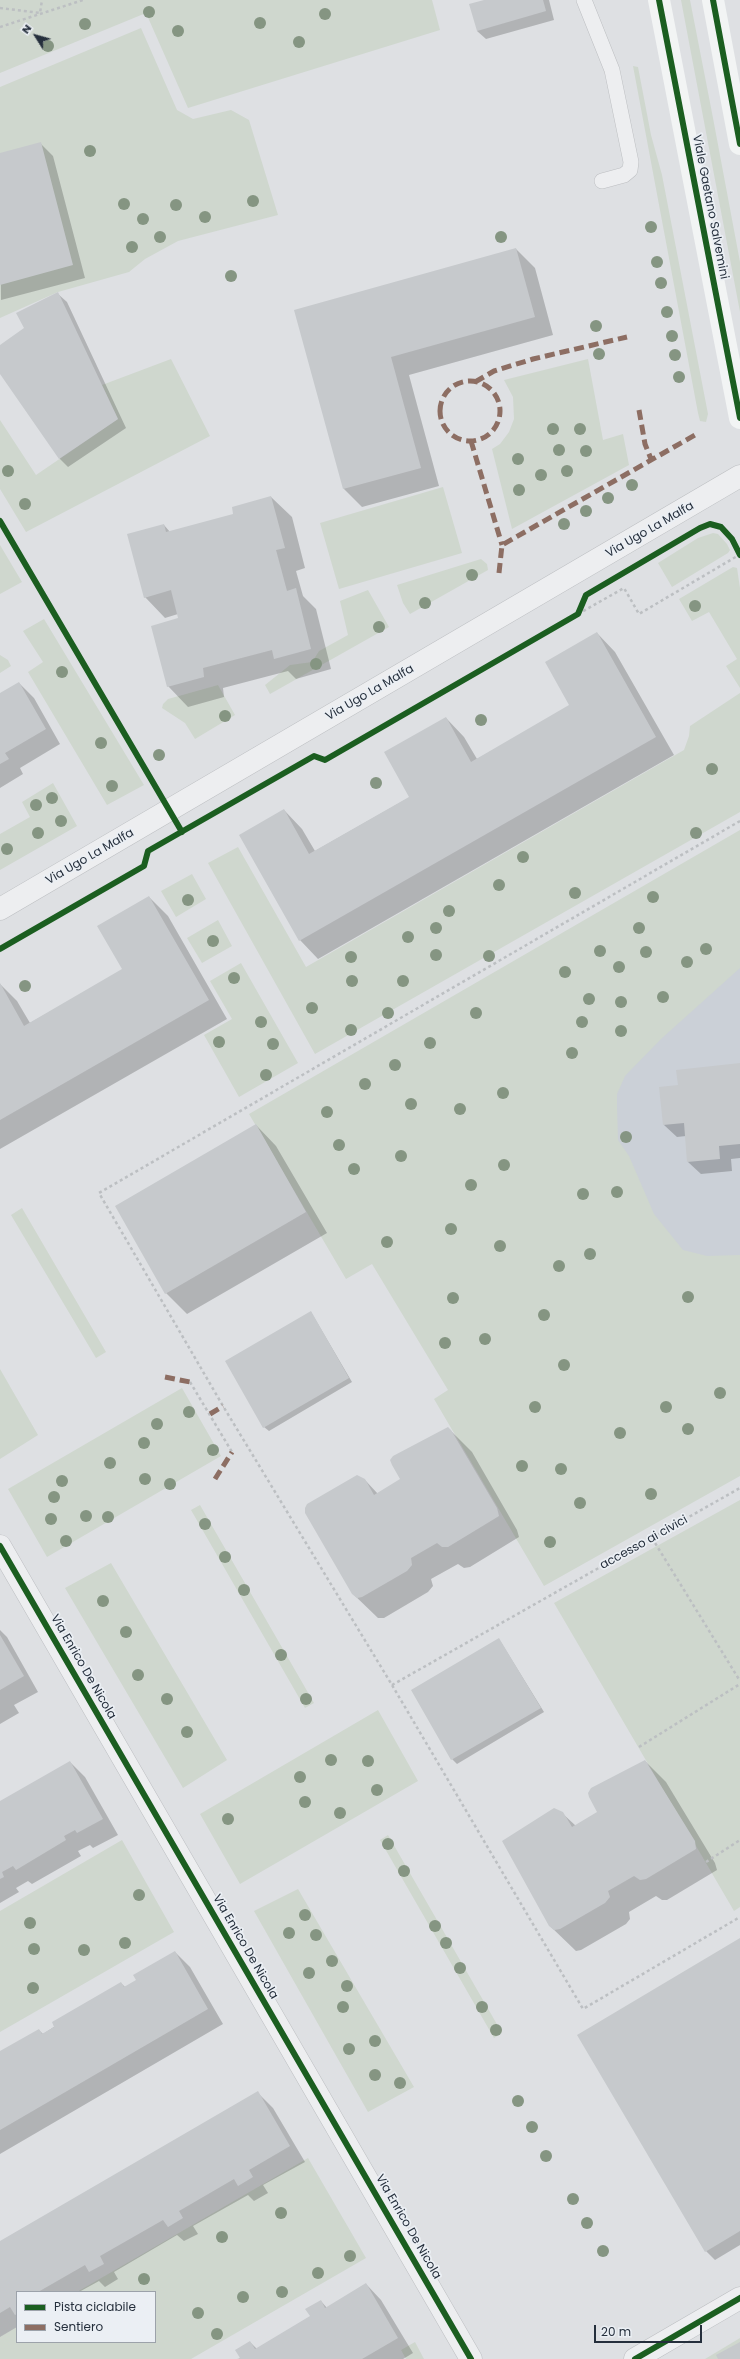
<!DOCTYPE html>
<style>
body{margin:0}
#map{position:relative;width:740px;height:2359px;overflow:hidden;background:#dee0e3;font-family:Poppins,sans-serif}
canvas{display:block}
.legend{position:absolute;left:16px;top:2291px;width:140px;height:52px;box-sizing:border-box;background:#ebeff4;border:1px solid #9ca2aa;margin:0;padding:5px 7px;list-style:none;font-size:12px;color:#252f3c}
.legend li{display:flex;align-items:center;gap:8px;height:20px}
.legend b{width:20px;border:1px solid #9ca2aa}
.north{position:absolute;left:16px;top:16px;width:40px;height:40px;-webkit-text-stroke:3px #ebeff4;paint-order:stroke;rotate:307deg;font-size:11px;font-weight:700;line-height:16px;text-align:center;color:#252f3c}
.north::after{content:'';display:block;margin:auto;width:14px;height:18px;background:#252f3c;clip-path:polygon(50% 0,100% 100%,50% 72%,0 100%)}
.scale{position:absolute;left:594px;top:2325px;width:108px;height:18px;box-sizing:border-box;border:2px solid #252f3c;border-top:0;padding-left:5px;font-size:12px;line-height:14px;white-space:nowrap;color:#252f3c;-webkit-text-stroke:3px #ebeff4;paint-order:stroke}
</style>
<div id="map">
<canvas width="740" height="2359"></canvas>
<ul class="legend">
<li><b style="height:5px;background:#1b5e20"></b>Pista ciclabile</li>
<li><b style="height:5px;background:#8d6e63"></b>Sentiero</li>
</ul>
<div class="north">N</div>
<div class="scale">20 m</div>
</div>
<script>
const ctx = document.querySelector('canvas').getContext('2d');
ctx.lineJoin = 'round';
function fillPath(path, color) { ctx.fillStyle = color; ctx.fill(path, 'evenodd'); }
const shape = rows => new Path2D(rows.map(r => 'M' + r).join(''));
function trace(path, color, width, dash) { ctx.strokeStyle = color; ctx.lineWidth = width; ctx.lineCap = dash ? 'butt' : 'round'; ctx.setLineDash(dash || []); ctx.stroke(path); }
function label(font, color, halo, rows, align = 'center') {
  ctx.font = font + ' Poppins,sans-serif'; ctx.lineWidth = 3.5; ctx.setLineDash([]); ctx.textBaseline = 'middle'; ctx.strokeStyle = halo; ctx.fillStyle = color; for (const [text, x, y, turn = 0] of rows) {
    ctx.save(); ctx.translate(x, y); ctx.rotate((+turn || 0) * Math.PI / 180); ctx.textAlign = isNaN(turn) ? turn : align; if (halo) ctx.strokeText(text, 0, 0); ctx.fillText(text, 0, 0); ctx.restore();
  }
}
const built = shape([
 [740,964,740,1276,700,1303,570,1115]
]);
const green = shape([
 [0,0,432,0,440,30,188,108,146,13,0,73],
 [681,0,690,0,713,118,740,262,740,312],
 [141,28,177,110,193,119,231,110,249,120,278,215,178,241,145,259,129,272,58,292,0,318,0,87],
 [633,66,638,67,651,135,662,175,708,414,706,422,700,421,698,413],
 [171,359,210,436,26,532,0,489,0,420,36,475,118,419,102,385],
 [588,359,603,440,623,434,629,465,512,529,492,449,500,444,509,432,514,419,513,397,504,380],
 [443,487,462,553,339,589,320,523],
 [713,533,718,534,727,544,730,550,728,553,672,587,658,563,698,538],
 [0,545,22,582,0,594],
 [481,559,487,564,488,570,410,614,403,603,397,585],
 [733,567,737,568,740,588,740,688,726,666,737,659,709,612,692,621,679,599],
 [368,590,389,627,270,694,265,685,290,665,312,662,319,651,348,635,340,601],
 [44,619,144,785,107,805,28,672,43,662,23,631],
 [0,655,8,660,11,666,0,673],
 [218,685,235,715,195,739,185,723,162,708,163,704,168,699],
 [740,693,740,812,315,1054,208,863,238,847,306,967,684,750,689,736,690,726],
 [53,783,77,826,0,870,0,834,30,817,22,802],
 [740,830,740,968,661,1039,625,1076,617,1094,617,1106,618,1140,629,1156,654,1214,683,1250,707,1256,740,1255,740,1476,544,1586,434,1399,448,1390,372,1264,346,1279,249,1114],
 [192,874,206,899,176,917,161,891],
 [218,920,232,946,202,963,187,938],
 [241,963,298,1063,239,1097,204,1035,232,1019,210,981],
 [22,1208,106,1352,96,1358,11,1215],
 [0,1369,38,1435,0,1459],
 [182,1388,221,1456,47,1557,8,1489],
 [740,1500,740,1907,734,1911,554,1603],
 [200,1505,314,1703,305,1708,191,1510],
 [111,1563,227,1760,183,1788,65,1588],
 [378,1710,418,1781,240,1884,200,1814],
 [388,1835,502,2033,494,2038,380,1840],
 [122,1840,174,1932,0,2032,0,1911],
 [298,1889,414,2087,368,2112,254,1911],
 [308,2158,366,2258,191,2359,0,2359,0,2337,17,2327,17,2342,155,2342,155,2292,77,2292],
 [740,2338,740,2359,705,2359],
 [415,2342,424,2359,406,2359,401,2350]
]);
const shadow = shape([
 [488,0,549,0,554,20,486,39,477,31],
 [41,144,53,156,85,278,1,300,0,155],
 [516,249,535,268,553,335,409,375,439,486,362,507,344,489,295,311],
 [58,294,67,302,126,428,68,467,60,459,0,372,0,346,26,329],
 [271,497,292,517,305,568,296,571,303,596,316,609,331,669,296,679,288,671,223,688,224,697,188,707,168,686,180,619,178,614,165,618,145,597,164,525,170,532,234,515],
 [597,633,615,652,674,755,318,959,300,940,284,810,302,829,315,851,410,797,446,718,464,737,477,759,571,706],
 [19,683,34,698,60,744,20,768,23,774,0,788,0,694],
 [149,897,168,916,227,1019,0,1149,0,984,17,1001,30,1023,123,970],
 [740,1064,740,1158,731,1159,732,1171,701,1174,688,1162,686,1136,677,1137,664,1125,679,1086],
 [256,1125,276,1146,327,1233,187,1314,166,1293],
 [311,1312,352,1382,269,1431,264,1427],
 [451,1431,472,1452,517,1530,519,1537,470,1567,464,1568,458,1564,431,1579,433,1586,428,1592,384,1618,378,1618,352,1593,365,1480,378,1494,402,1480],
 [0,1630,7,1637,38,1692,14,1705,19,1713,0,1724],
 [499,1639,544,1712,457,1764,452,1759],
 [645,1761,666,1782,715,1863,717,1870,667,1900,662,1900,656,1896,629,1912,630,1919,626,1924,581,1950,576,1951,550,1926,503,1841,562,1813,576,1826,599,1813],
 [70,1762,85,1777,118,1835,93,1848,90,1845,78,1851,81,1856,32,1884,28,1881,16,1888,19,1892,0,1903,0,1802],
 [740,1939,740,2245,715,2260,706,2251],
 [175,1952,190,1967,223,2024,0,2154,0,2053,39,2030,43,2034,121,1983,125,1987,137,1981],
 [258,2093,273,2108,305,2162,263,2185,268,2193,254,2201,248,2195,193,2226,198,2234,184,2241,177,2235,114,2272,118,2279,105,2287,99,2281,79,2292,17,2292,17,2327,0,2337,0,2242],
 [366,2284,381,2300,413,2353,403,2359,239,2359,250,2342,257,2349,311,2317,321,2301,327,2308]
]);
const building = shape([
 [484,0,543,0,546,11,477,31,469,4],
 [41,142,73,265,0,285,0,153],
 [516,248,535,317,391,357,421,468,343,489,294,310],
 [58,292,118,419,59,459,0,374,0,345,24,328,16,313],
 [271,496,285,548,276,550,287,591,296,588,311,649,274,659,272,650,203,668,204,677,167,687,151,626,178,618,171,590,144,598,127,534,164,524,166,532,233,514,232,507],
 [597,632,656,737,299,941,239,835,284,809,309,854,409,797,384,752,446,717,471,762,569,705,545,662],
 [19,682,46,729,5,753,9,759,0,764,0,693],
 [149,896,209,1000,0,1120,0,983,24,1026,122,969,97,926],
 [740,1063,740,1144,719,1146,720,1159,687,1162,684,1123,663,1125,659,1087,678,1085,676,1070],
 [256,1124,306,1212,165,1294,115,1206],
 [311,1311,349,1378,263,1428,225,1361],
 [448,1427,451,1430,497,1508,499,1516,448,1547,442,1547,437,1543,411,1558,412,1565,407,1571,362,1597,357,1598,352,1594,305,1513,305,1508,307,1504,357,1475,365,1479,374,1495,400,1479,392,1465,390,1460,393,1456],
 [0,1635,24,1676,0,1690],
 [499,1638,541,1708,451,1760,411,1690],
 [645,1760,695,1841,696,1849,646,1879,640,1880,634,1876,608,1891,610,1897,605,1903,560,1929,554,1930,549,1926,502,1841,554,1808,563,1812,572,1827,597,1812,589,1797,588,1793,591,1788],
 [70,1761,103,1819,77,1833,75,1830,64,1836,66,1840,16,1870,13,1866,2,1872,4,1877,0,1879,0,1801],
 [740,1938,740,2231,705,2252,577,2035],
 [175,1951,208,2009,0,2130,0,2051,39,2029,42,2034,54,2027,52,2022,121,1982,124,1987,136,1980,133,1975],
 [258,2091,290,2146,249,2170,253,2177,238,2186,234,2179,179,2211,183,2218,168,2227,163,2220,100,2256,104,2264,89,2272,85,2265,38,2292,17,2292,17,2314,15,2315,10,2307,0,2313,0,2241],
 [366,2283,398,2338,362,2359,237,2359,240,2358,235,2350,250,2341,255,2349,310,2316,305,2309,321,2300,325,2308],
 [740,2342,740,2359,718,2359,716,2355]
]);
const path = shape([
 [0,8,40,13,42,0],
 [0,27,83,0],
 [578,614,624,588,639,614,739,555],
 [740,821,99,1193,223,1406,392,1685,583,2009,740,1917],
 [190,1382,232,1452],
 [652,1538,740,1681],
 [392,1685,740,1488],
 [639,1747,740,1684],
 [706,1862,740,1840]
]);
const lane = shape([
 [584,0,612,70,631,162,630,170,624,175,602,181]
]);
const street = shape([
 [0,909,740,476],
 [0,1546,471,2359],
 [635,2359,740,2298]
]);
const secondary = shape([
 [659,0,740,418],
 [713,0,740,144]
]);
const quiet = shape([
 '440 411a30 30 0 1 1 60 0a30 30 0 1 1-60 0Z',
 [475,382,494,371,533,359,627,337],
 [639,410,645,444,651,459],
 [471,441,502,545],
 [499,573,502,545,695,435],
 [165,1377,190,1382],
 [210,1414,223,1406],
 [215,1479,232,1452]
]);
const cycleway = shape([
 [659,0,740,418],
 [713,0,740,144],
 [0,521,182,832],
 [0,949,144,866,148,851,314,756,325,760,578,614,586,595,700,528,710,524,721,527,732,539,740,555],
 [0,1546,471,2359],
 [635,2359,740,2298]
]);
const trees = [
 [149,12],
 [325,14],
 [260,23],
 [85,24],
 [178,31],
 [299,42],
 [48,46],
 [90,151],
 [253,201],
 [124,204],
 [176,205],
 [205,217],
 [143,219],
 [651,227],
 [160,237],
 [501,237],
 [132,247],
 [657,262],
 [231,276],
 [661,283],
 [667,312],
 [596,326],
 [672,336],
 [599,354],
 [675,355],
 [679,377],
 [553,429],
 [580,429],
 [559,450],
 [586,451],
 [518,459],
 [8,471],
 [567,471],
 [541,475],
 [632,485],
 [519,490],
 [608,498],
 [25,504],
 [586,511],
 [564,524],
 [472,575],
 [425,603],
 [695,606],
 [379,627],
 [316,664],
 [62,672],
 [225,716],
 [481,720],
 [101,743],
 [159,755],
 [712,769],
 [376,783],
 [112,786],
 [52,798],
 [36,805],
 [61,821],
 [38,833],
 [696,833],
 [7,849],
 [523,857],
 [499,885],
 [575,893],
 [653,897],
 [188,900],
 [449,911],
 [436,928],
 [639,928],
 [408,937],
 [213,941],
 [706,949],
 [600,951],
 [646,952],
 [436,955],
 [489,956],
 [351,957],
 [687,962],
 [619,967],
 [565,972],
 [234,978],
 [352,981],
 [403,981],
 [25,986],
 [663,997],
 [589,999],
 [621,1002],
 [312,1008],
 [388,1013],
 [476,1013],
 [261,1022],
 [582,1022],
 [351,1030],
 [621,1031],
 [219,1042],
 [430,1043],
 [273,1044],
 [572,1053],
 [395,1065],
 [266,1075],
 [365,1084],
 [503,1093],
 [411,1104],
 [460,1109],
 [327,1112],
 [626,1137],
 [339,1145],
 [401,1156],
 [504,1165],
 [354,1169],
 [471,1185],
 [617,1192],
 [583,1194],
 [451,1229],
 [387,1242],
 [500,1246],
 [590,1254],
 [559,1266],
 [688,1297],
 [453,1298],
 [544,1315],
 [485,1339],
 [445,1343],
 [564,1365],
 [720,1393],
 [535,1407],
 [666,1407],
 [189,1412],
 [157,1424],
 [688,1429],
 [620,1433],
 [144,1443],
 [213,1450],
 [110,1463],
 [522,1466],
 [561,1469],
 [145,1479],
 [62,1481],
 [170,1484],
 [651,1494],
 [54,1497],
 [580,1503],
 [86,1516],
 [108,1517],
 [51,1519],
 [205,1524],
 [66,1541],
 [550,1542],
 [225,1557],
 [244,1590],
 [103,1601],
 [126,1632],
 [281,1655],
 [138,1675],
 [167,1699],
 [306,1699],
 [187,1732],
 [331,1760],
 [368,1761],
 [300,1777],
 [377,1790],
 [305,1802],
 [340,1813],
 [228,1819],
 [388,1844],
 [404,1871],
 [139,1895],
 [305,1915],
 [30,1923],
 [435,1926],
 [289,1933],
 [316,1935],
 [125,1943],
 [446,1943],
 [34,1949],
 [84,1950],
 [332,1961],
 [460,1968],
 [309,1973],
 [347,1986],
 [33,1988],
 [343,2007],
 [482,2007],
 [496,2030],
 [375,2041],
 [349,2049],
 [375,2075],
 [400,2083],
 [518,2101],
 [532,2127],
 [546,2156],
 [573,2199],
 [281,2213],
 [587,2223],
 [222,2237],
 [603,2251],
 [350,2256],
 [318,2273],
 [144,2279],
 [282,2292],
 [243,2297],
 [198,2313],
 [217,2334]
];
const streetNames = [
 ["Viale Gaetano Salvemini",710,207,79],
 ["Via Ugo La Malfa",650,530,-30],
 ["Via Ugo La Malfa",370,693,-30],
 ["Via Ugo La Malfa",90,857,-30],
 ["accesso ai civici",644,1543,-29],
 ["Via Enrico De Nicola",83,1667,60],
 ["Via Enrico De Nicola",245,1947,60],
 ["Via Enrico De Nicola",408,2227,60]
];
fillPath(built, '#cbd0d7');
fillPath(green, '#cfd7ce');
fillPath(shadow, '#0003');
fillPath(building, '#c6c9cc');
trace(lane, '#bcbec1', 16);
trace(street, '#bcbec1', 23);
trace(path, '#bcbfc2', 2.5, [3, 3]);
trace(lane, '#edeef0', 15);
trace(street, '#edeef0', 22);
trace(secondary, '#f2f4f4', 22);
trace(quiet, '#8d6e63', 5, [10, 5]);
trace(cycleway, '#1b5e20', 6);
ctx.fillStyle = '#859582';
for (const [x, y] of trees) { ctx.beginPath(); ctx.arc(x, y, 6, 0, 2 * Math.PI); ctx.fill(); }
label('12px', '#252f3c', '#ebeff4', streetNames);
</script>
